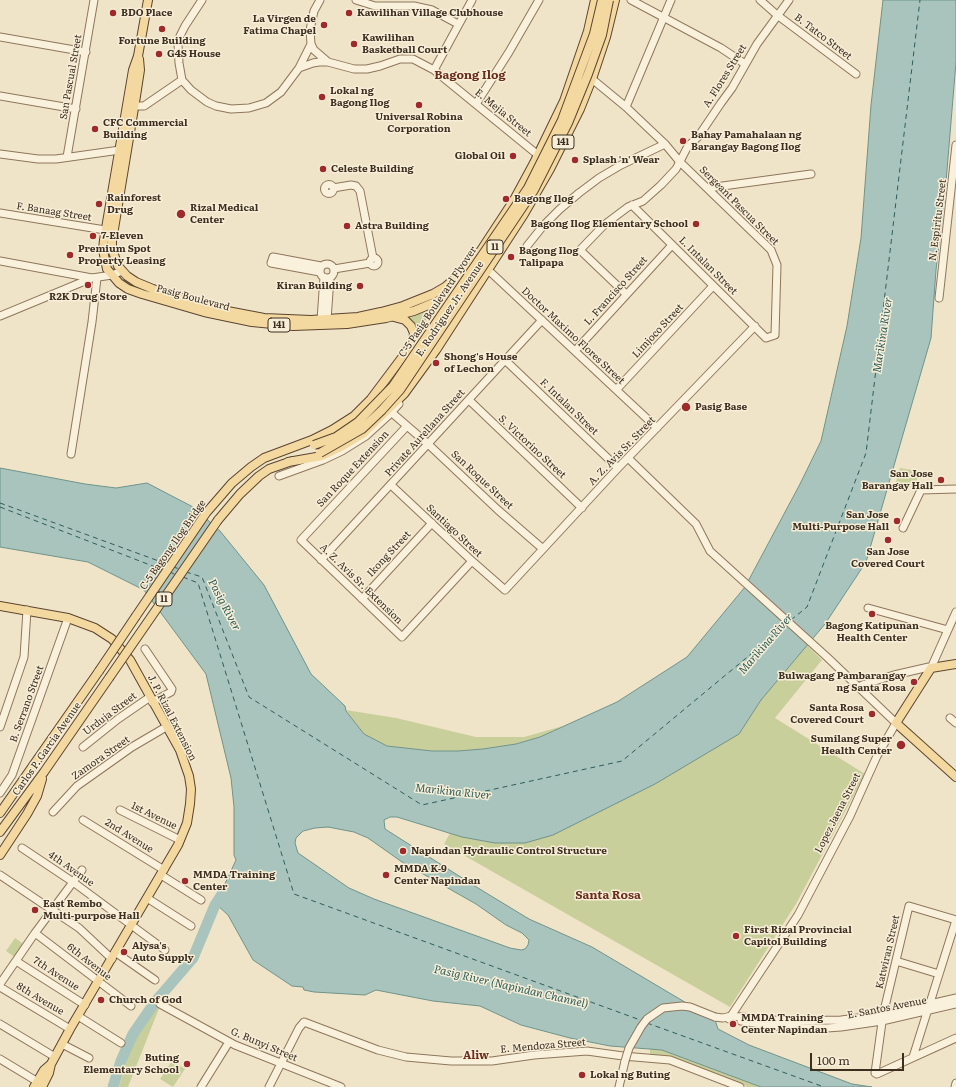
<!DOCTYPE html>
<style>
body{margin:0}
#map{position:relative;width:956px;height:1087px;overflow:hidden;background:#f0e4c8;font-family:Literata,serif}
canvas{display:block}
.scale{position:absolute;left:810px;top:1053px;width:94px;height:18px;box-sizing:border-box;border:2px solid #3d2e20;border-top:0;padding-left:5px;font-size:12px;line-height:14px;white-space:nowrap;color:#3d2e20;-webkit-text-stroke:3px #f7eed8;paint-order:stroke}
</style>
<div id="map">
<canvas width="956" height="1087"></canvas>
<div class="scale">100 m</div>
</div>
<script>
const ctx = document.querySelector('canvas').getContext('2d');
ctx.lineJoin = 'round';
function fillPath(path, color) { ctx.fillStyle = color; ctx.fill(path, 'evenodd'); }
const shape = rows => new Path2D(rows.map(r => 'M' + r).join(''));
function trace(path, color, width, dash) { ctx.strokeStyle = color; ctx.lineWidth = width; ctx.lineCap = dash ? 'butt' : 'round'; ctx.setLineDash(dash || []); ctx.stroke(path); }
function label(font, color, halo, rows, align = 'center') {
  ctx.font = font + ' Literata,serif'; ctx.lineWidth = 3; ctx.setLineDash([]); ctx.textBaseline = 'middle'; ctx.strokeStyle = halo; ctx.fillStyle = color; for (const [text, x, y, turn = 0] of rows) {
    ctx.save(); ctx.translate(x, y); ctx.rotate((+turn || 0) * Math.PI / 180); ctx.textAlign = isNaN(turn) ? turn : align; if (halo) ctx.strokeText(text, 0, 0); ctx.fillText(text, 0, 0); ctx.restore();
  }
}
const green = shape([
 [434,306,418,330,416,324,408,317],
 [900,468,917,471,917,489,909,486,907,489,895,485],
 [807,645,822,660,775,718,865,774,796,904,730,1007,444,844,450,833,462,837,495,843,525,843,739,734,761,700],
 [346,710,396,718,476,737,524,737,563,726,540,737,516,744,483,749,458,751,432,751,387,746,364,734],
 [15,938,25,945,16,958,6,951],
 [158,1004,160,1006,128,1087,119,1087,127,1061,137,1037],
 [650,1049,662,1050,761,1087,748,1087,700,1069,700,1067,671,1058,650,1057],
 [172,1061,185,1069,173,1087,160,1079]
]);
const water = shape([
 [883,0,956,0,956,62,946,182,936,270,931,338,866,562,825,624,761,700,739,734,655,784,553,835,525,843,495,843,462,837,397,817,390,817,384,820,385,829,478,888,529,919,592,947,715,1020,718,1029,749,1045,852,1084,872,1087,761,1087,662,1050,610,1046,570,1038,521,1025,480,1006,433,1001,376,990,365,995,314,992,304,990,303,987,292,986,253,960,228,915,217,905,215,905,236,860,234,855,234,807,231,778,206,674,144,590,88,562,0,547,0,468,85,484,116,488,147,483,193,507,220,531,264,585,311,674,345,706,346,711,364,734,387,746,432,751,458,751,483,749,516,744,540,737,617,702,687,657,745,587,800,484,821,441,847,326,861,238,871,105,883,0],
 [328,827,354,832,368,838,402,862,476,904,506,925,522,933,529,940,528,945,525,949,521,950,510,948,374,899,349,888,298,853,295,843,296,838,303,831,315,828,328,827]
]);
const river = shape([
 [113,1087,121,1061,133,1034,155,1002,193,958,215,905,223,893]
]);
const ferry = shape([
 [0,503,167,564],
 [0,507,163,570],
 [173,567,180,569],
 [170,572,176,575],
 [186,572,202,577,249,697,422,805,622,761,786,625],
 [183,577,198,583,294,894,643,1021],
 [791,620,807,607,866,453,920,0],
 [647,1023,824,1087]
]);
const minor = shape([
 [202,0,185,26,180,36,178,44,179,63,182,80,191,90,207,102,216,106,231,109,249,108,266,103,281,92,299,68,311,44],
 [320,0,314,11,310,30,311,44,314,50,328,62],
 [356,0,375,6,414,6,432,10,458,24],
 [631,0,721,48,745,64],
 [760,0,777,15,856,74],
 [0,37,86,52],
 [299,68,313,63,319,62,328,62,354,69,367,69,380,66,400,59,413,59,434,70,538,155],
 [434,70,472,0],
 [592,79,626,107,665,144,680,162,771,250,777,265,775,335,766,338,632,205],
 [0,96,76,109],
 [476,104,509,52,539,0],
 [135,106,144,106,182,80],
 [626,107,671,0],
 [0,154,38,159,56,159,120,150],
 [67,157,94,0],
 '324.5 189a4.5 4.5 0 1 1 9 0a4.5 4.5 0 1 1-9 0Z',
 [333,188,351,185,356,186,360,191,373,258],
 [708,188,811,174],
 [0,213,105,230],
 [527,246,543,226,560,209,579,193,599,178,621,165,665,144],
 '370 262a4 4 0 1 1 8 0a4 4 0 1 1-8 0Z',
 [0,261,92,278,112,275,122,271],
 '320 271a7 7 0 1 1 14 0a7 7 0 1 1-14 0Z',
 [485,267,657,428],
 [334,269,370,263],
 [320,272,271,263,273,257,321,266],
 [626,294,580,250,604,225,628,207,643,201,661,185,676,169,688,146,698,137,721,103,732,88,757,44,789,0],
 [939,298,956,145],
 [0,316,92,278],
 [321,320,324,277],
 [327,320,330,278],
 [575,351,672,245],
 [505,360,618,468],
 [617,389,713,286],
 [469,400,582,508],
 [391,412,428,444,498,510,543,549],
 [407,426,301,540,402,637,472,561],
 [71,454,92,322,97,278],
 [628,458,696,524,710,551,827,657,896,723,877,756,850,816,798,915,729,1019],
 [279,476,323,460,342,451,366,436,388,416,399,404],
 [391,485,472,561,505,590,618,468,755,326],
 [903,528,921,490,956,489],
 [321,560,542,320],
 [362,599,432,523],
 [868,608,948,630],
 [145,649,172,689,171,692,152,702],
 [931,668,956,612],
 [862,685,894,675,929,667],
 [950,718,956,723],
 [0,727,24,657,27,610],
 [83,747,118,719,150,697],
 [0,793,12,775,68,618],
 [120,810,180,840],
 [53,812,77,786,132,747,166,727],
 [83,820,164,870],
 [22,848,73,882,165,950],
 [0,875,79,928,112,959],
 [161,875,201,900],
 [147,898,191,926],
 [956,920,909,906,883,1015,875,1073,877,1074,956,1038],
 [35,933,131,1006],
 [115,952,155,980],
 [16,961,85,1005],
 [896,961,939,974],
 [0,984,35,933,82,870],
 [0,987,70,1029],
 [160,1004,235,1045,341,1087],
 [78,1016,121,1043],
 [715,1017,723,1018,731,1016,783,1021,841,1020,883,1015,956,998],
 [741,1021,782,1027,827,1028,841,1027,882,1021,956,1004],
 [0,1024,55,1057],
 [62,1044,89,1058],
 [913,1057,956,920],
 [0,1059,38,1082],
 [201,1087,229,1042],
 [269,1087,299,1028,304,1022,378,1050,406,1057,451,1061,492,1061,534,1055,587,1051,623,1056,670,1060,740,1087],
 [619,1087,625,1061],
 [955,1087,956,1083]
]);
const major = shape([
 [148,0,138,56,133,70,104,240,103,250,107,269,119,283,128,289,142,294,204,312,252,322,293,326,347,324,386,318,414,311,445,298],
 [139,59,140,70,136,96,112,241,112,249,118,266,127,276,136,282,153,289,222,310,264,318,311,320,358,317,381,312,403,306,433,294,445,287,458,276],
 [475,278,488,270],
 [394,317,405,320,411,326,414,333,413,344],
 [288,462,322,456,341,447,364,433,404,394,436,350,524,214,550,169,580,109,592,79,606,37,615,0],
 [218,520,240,494,259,476,269,469,292,461],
 [0,606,68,618,95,628,112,639,130,660,180,750,189,776,191,789,190,804,187,823,178,845,70,1029,51,1064,49,1073,42,1087],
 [136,616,206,513,232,483,251,467,264,458,312,440,332,430,354,416,371,399,407,351,476,258,514,200,534,163,564,101,588,31,595,0],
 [956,664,931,668,896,723,956,777],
 [0,813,99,671],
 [0,832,44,772,109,678],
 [0,855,27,814,37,796,42,779],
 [34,1087,44,1070,51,1064]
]);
const minorBridge = shape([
 [625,1061,629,1048,641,1027,647,1019,663,1008,682,1006,690,1007,715,1017]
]);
const majorBridge = shape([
 [314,445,336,437,358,422,393,386,528,188,562,120,594,34,602,0],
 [320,453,362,429,382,410,400,390,534,190,568,123,588,74,602,35,609,0],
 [99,671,136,616],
 [109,678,218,520]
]);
const markers = [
 [113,13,4,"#9e2a2b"],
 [349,13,4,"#9e2a2b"],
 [324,25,4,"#9e2a2b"],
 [162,29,4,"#9e2a2b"],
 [354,44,4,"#9e2a2b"],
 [159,54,4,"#9e2a2b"],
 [322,97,4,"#9e2a2b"],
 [419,105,4,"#9e2a2b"],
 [95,129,4,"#9e2a2b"],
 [683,141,4,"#9e2a2b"],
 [513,156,4,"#9e2a2b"],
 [575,160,4,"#9e2a2b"],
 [323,169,4,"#9e2a2b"],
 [506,199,4,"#9e2a2b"],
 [99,204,4,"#9e2a2b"],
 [181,214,5,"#9e2a2b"],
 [696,224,4,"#9e2a2b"],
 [347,226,4,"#9e2a2b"],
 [93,236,4,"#9e2a2b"],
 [70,255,4,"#9e2a2b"],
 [511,257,4,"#9e2a2b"],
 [88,285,4,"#9e2a2b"],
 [360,286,4,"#9e2a2b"],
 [436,363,4,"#9e2a2b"],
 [686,407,5,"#9e2a2b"],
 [941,480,4,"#9e2a2b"],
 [897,521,4,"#9e2a2b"],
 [888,540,4,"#9e2a2b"],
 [872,614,4,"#9e2a2b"],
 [914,682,4,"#9e2a2b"],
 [872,714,4,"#9e2a2b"],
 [901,745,5,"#9e2a2b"],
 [403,851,4,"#9e2a2b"],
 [386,875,4,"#9e2a2b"],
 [185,881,4,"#9e2a2b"],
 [35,910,4,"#9e2a2b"],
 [736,936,4,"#9e2a2b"],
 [124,952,4,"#9e2a2b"],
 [101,1000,4,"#9e2a2b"],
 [733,1024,4,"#9e2a2b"],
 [187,1064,4,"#9e2a2b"],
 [582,1075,4,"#9e2a2b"]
];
const shields = [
 [563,142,22],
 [495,247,16],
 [279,325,22],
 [164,599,16]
];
const shieldNames = [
 ["141",563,142],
 ["11",495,247],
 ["141",279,325],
 ["11",164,599]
];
const poiNames = [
 ["BDO Place",121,13],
 ["Kawilihan Village Clubhouse",357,13],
 ["La Virgen de",316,19,"right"],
 ["Fatima Chapel",316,31,"right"],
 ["Kawilihan",362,38],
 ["Basketball Court",362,50],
 ["Fortune Building",162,41,"center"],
 ["G4S House",167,54],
 ["Lokal ng",330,91],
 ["Bagong Ilog",330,103],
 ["Universal Robina",419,117,"center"],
 ["Corporation",419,129,"center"],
 ["CFC Commercial",103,123],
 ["Building",103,135],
 ["Bahay Pamahalaan ng",691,135],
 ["Barangay Bagong Ilog",691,147],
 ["Global Oil",505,156,"right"],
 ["Splash 'n' Wear",583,160],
 ["Celeste Building",331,169],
 ["Rainforest",107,198],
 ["Drug",107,210],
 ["Bagong Ilog",514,199],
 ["Rizal Medical",190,208],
 ["Center",190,220],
 ["Bagong Ilog Elementary School",688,224,"right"],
 ["Astra Building",355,226],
 ["7-Eleven",101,236],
 ["Premium Spot",78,249],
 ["Property Leasing",78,261],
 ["Bagong Ilog",519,251],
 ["Talipapa",519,263],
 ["Kiran Building",352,286,"right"],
 ["R2K Drug Store",88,297,"center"],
 ["Shong's House",444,357],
 ["of Lechon",444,369],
 ["Pasig Base",695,407],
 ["San Jose",933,474,"right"],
 ["Barangay Hall",933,486,"right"],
 ["San Jose",889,515,"right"],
 ["Multi-Purpose Hall",889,527,"right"],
 ["San Jose",888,552,"center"],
 ["Covered Court",888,564,"center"],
 ["Bagong Katipunan",872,626,"center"],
 ["Health Center",872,638,"center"],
 ["Bulwagang Pambarangay",906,676,"right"],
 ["ng Santa Rosa",906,688,"right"],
 ["Santa Rosa",864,708,"right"],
 ["Covered Court",864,720,"right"],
 ["Sumilang Super",892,739,"right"],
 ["Health Center",892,751,"right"],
 ["Napindan Hydraulic Control Structure",411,851],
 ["MMDA K-9",394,869],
 ["Center Napindan",394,881],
 ["MMDA Training",193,875],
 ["Center",193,887],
 ["East Rembo",43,904],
 ["Multi-purpose Hall",43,916],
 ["First Rizal Provincial",744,930],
 ["Capitol Building",744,942],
 ["Alysa's",132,946],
 ["Auto Supply",132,958],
 ["Church of God",109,1000],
 ["MMDA Training",741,1018],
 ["Center Napindan",741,1030],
 ["Buting",179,1058,"right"],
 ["Elementary School",179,1070,"right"],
 ["Lokal ng Buting",590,1075]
];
const streetNames = [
 ["B. Tatco Street",823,37,37],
 ["A. Flores Street",725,76,-58],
 ["San Pascual Street",71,77,-80],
 ["E. Mejia Street",503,113,39],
 ["Sergeant Pascua Street",739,206,45],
 ["F. Banaag Street",54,212,9],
 ["N. Espiritu Street",938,220,-83],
 ["L. Intalan Street",708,266,45],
 ["L. Francisco Street",616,291,-48],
 ["Pasig Boulevard",193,298,15],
 ["C-5 Pasig Boulevard Flyover",438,302,-56],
 ["E. Rodriguez Jr. Avenue",450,309,-56],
 ["Limjoco Street",658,331,-47],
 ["Doctor Maximo Flores Street",573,336,43],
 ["F. Intalan Street",569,407,44],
 ["Private Aurellana Street",425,433,-48],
 ["S. Victorino Street",532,447,43],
 ["A. Z. Avis Sr. Street",622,451,-46],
 ["San Roque Extension",353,469,-47],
 ["San Roque Street",482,480,43],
 ["Santiago Street",454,531,43],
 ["C-5 Bagong Ilog Bridge",173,545,-55],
 ["Ikong Street",389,554,-47],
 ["A. Z. Avis Sr. Extension",361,584,44],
 ["B. Serrano Street",27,704,-70],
 ["Urduja Street",110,714,-37],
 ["J. P. Rizal Extension",172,718,63],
 ["Carlos P. Garcia Avenue",47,749,-55],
 ["Zamora Street",101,758,-35],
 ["Lopez Jaena Street",838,813,-63],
 ["1st Avenue",154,816,26],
 ["2nd Avenue",129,836,32],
 ["4th Avenue",71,869,35],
 ["Katwiran Street",888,952,-77],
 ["6th Avenue",89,962,38],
 ["7th Avenue",56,974,33],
 ["8th Avenue",40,999,31],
 ["E. Santos Avenue",887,1008,-11],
 ["G. Bunyi Street",264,1045,23],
 ["E. Mendoza Street",543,1046,-5]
];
const waterNames = [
 ["Marikina River",883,335,-81],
 ["Pasig River",224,605,62],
 ["Marikina River",766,644,-49],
 ["Marikina River",453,792,6],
 ["Pasig River (Napindan Channel)",511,987,13]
];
const neighbourhoodNames = [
 ["Aliw",476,1056]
];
const quarterNames = [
 ["Bagong Ilog",470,75],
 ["Santa Rosa",608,895]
];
fillPath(green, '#c9cf9b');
fillPath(water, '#a9c4bc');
trace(water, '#6f938a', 1);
trace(river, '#a9c4bc', 11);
trace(ferry, '#2f5d5a', 1, [5, 4]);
trace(minor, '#8d765c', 9);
trace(major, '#5b4430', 10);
trace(minor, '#faf1dc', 7);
trace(major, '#f3d9a0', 8);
trace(minorBridge, '#8d765c', 9, []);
trace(majorBridge, '#5b4430', 10, []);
trace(minorBridge, '#faf1dc', 7);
trace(majorBridge, '#f3d9a0', 8);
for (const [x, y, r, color] of markers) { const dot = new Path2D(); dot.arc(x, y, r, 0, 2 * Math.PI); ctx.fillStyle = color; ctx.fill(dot); trace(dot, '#f7eed8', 1.5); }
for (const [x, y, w] of shields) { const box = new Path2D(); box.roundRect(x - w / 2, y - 7, w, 14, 3); ctx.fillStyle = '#f7eed8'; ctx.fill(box); trace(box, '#3d2e20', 1); }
label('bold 9px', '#3d2e20', null, shieldNames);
label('bold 10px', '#3d2e20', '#f7eed8', poiNames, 'left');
label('10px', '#3d2e20', '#f7eed8', streetNames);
label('italic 11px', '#2f5d5a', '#f7eed8', waterNames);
label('bold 11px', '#6b2e1e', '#f7eed8', neighbourhoodNames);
label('bold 12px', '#6b2e1e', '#f7eed8', quarterNames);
</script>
